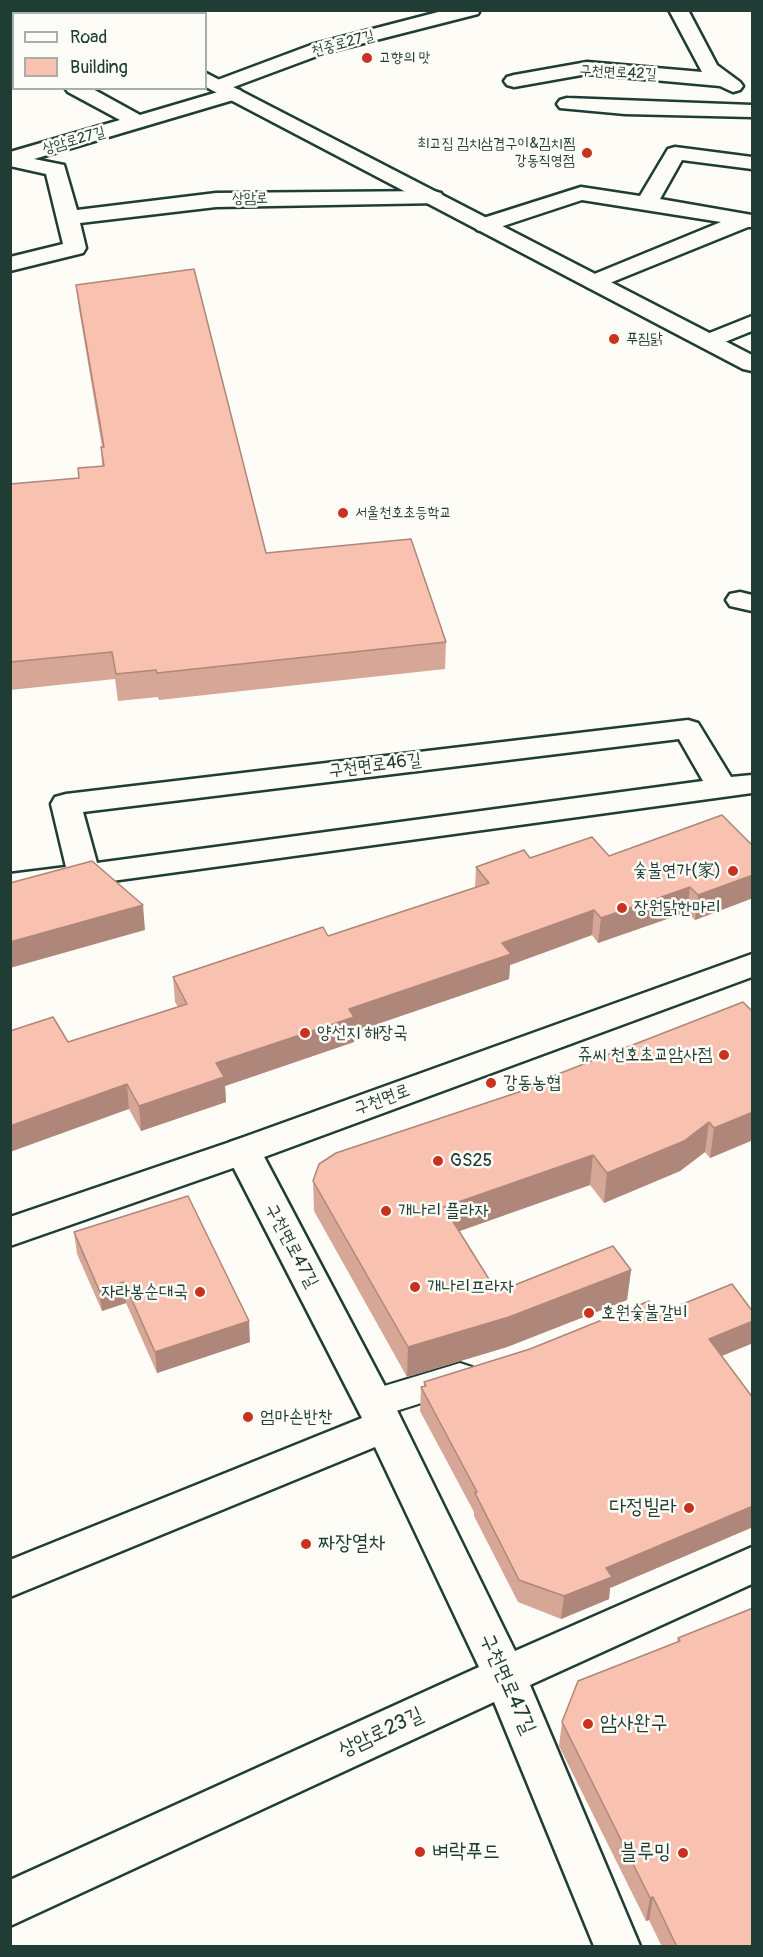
<!DOCTYPE html>
<meta charset="utf-8">
<style>
body{margin:0}
#map{position:relative;width:763px;height:1957px;overflow:hidden;background:#fdfcf7;font-family:Pangolin,sans-serif}
canvas{display:block}
.frame{position:absolute;inset:0;border:12px solid #1f3d34;pointer-events:none}
.legend{position:absolute;left:12px;top:12px;width:195px;height:78px;box-sizing:border-box;background:#fdfcf7;border:2px solid #a4b0a9;margin:0;padding:8px 10px;list-style:none;font-size:18px;color:#1f3d34}
.legend li{display:flex;align-items:center;gap:12px;height:30px}
.legend b{width:30px;border:2px solid #a4b0a9}
</style>
<div id="map">
<canvas width="763" height="1957"></canvas>
<div class="frame"></div>
<ul class="legend">
<li><b style="height:8px;background:#fdfcf7"></b>Road</li>
<li><b style="height:16px;background:#f9c1af"></b>Building</li>
</ul>
</div>
<script>
const ctx = document.querySelector('canvas').getContext('2d');
ctx.lineJoin = 'round';
const shape = rows => new Path2D(rows.map(r => 'M' + r).join(''));
function trace(path, color, width, dash) { ctx.strokeStyle = color; ctx.lineWidth = width; ctx.lineCap = dash ? 'butt' : 'round'; ctx.setLineDash(dash || []); ctx.stroke(path); }
function fillPath(path, color) { ctx.fillStyle = color; ctx.fill(path, 'evenodd'); }
function label(font, color, halo, rows, align = 'center') {
  ctx.font = font + ' Pangolin,"LXGW WenKai TC","Poor Story",sans-serif'; ctx.lineWidth = 5; ctx.setLineDash([]); ctx.textBaseline = 'middle'; ctx.strokeStyle = halo; ctx.fillStyle = color; for (const [text, x, y, turn = 0] of rows) {
    ctx.save(); ctx.translate(x, y); ctx.rotate((+turn || 0) * Math.PI / 180); ctx.textAlign = isNaN(turn) ? turn : align; if (halo) ctx.strokeText(text, 0, 0); ctx.fillText(text, 0, 0); ctx.restore();
  }
}
const lane = shape([
 [460,1363,472,1367,478,1377,472,1387,374,1418,361,1413,356,1403,361,1393,460,1363]
]);
const street = shape([
 [446,10,480,10,478,14,325,53,231,88,240,90,243,94,240,98,34,159,64,165,77,210,216,193,433,191,441,193,444,198,441,203,216,207,80,223,86,248,83,253,10,271,10,257,63,244,46,174,10,166,10,152,120,120,68,92,65,88,91,88,140,115,218,92,212,90,209,86,212,82,311,45,446,10],
 [669,10,688,10,717,65,740,82,743,86,740,90,733,92,720,86,587,74,514,87,507,85,504,81,507,77,514,75,587,62,702,72,669,10],
 [10,48,14,49,14,61,10,60,10,48],
 [567,98,752,105,752,117,625,114,560,108,557,104,560,100,567,98],
 [675,147,752,157,752,169,682,160,660,199,752,215,752,227,748,227,595,289,587,287,584,282,587,277,721,222,582,200,485,232,477,230,474,225,477,220,581,187,640,196,668,149,675,147],
 [752,316,752,331,710,348,702,346,698,341,702,336,752,316],
 [740,592,752,595,752,611,730,606,726,600,730,594,740,592],
 [688,720,698,723,731,777,752,775,752,793,10,895,10,874,66,867,51,804,55,797,66,794,688,720],
 [679,739,703,781,97,863,83,812,679,739],
 [243,1138,256,1142,261,1151,388,1392,515,1651,752,1547,752,1584,530,1685,640,1946,594,1946,494,1702,10,1926,10,1880,479,1667,375,1447,10,1597,10,1560,362,1418,225,1151,230,1142,243,1138]
]);
const secondary = shape([
 [64,10,86,10,88,14,66,14,64,10],
 [206,73,752,355,752,371,743,369,206,87,206,73],
 [752,954,752,977,256,1160,10,1246,10,1217,230,1142,752,954]
]);
const wall = shape([
 [76,285,266,553,446,642,445,669,159,700,158,697,118,701,115,679,10,690,10,484,79,478,78,468,102,466,101,447,102,447,79,309],
 [753,846,753,898,695,920,687,912,598,943,592,935,510,965,509,979,354,1032,354,1042,225,1086,226,1102,141,1131,129,1109,68,1042,178,1007,175,1002,173,977,328,936,475,888,476,867,530,858,609,856],
 [753,1012,753,1140,710,1158,705,1152,680,1171,604,1203,590,1185,459,1231,497,1292,631,1270,627,1300,507,1347,407,1377,314,1211,313,1181,534,1087,535,1083],
 [74,1232,250,1342,157,1373,126,1303,102,1311,77,1254],
 [658,1314,753,1343,721,1356,753,1398,753,1527,610,1588,609,1599,561,1619,518,1602,474,1516,474,1512,420,1411,421,1387,424,1386,424,1382],
 [753,1608,753,1947,662,1947,649,1920,646,1921,559,1746,562,1722,677,1642,678,1638]
]);
const shadedWall = shape([
 [753,875,753,898,695,920,698,895],
 [690,887,687,912,598,943,601,918],
 [143,905,145,930,10,968,10,942],
 [594,910,592,935,510,965,509,979,354,1032,354,1042,225,1086,226,1102,141,1131,139,1106,216,1063,349,1009,502,943],
 [127,1084,129,1109,10,1152,10,1126],
 [753,1112,753,1140,710,1158,714,1128],
 [709,1122,705,1152,680,1171,604,1203,607,1173],
 [593,1155,590,1185,443,1237,444,1207],
 [631,1270,627,1300,507,1347,407,1377,408,1347],
 [124,1282,126,1303,102,1311,99,1290],
 [249,1321,250,1342,157,1373,155,1352],
 [753,1321,753,1343,705,1363,709,1339],
 [753,1506,753,1527,610,1588,609,1599,561,1619,564,1596,606,1568],
 [653,1897,649,1920,646,1921,650,1898]
]);
const building = shape([
 [194,269,266,553,411,539,446,642,157,673,156,670,116,674,112,652,10,662,10,484,79,478,78,468,104,466,101,447,104,447,76,285,194,269],
 [722,815,753,846,753,875,698,895,690,887,601,918,594,910,502,943,511,954,349,1009,354,1017,216,1063,224,1077,139,1106,127,1084,10,1126,10,1031,53,1017,68,1042,187,1004,173,977,323,927,328,936,489,883,476,867,524,850,530,858,592,837,609,856,722,815],
 [92,861,143,905,10,942,10,883,92,861],
 [743,1002,753,1012,753,1112,714,1128,709,1122,684,1141,607,1173,593,1155,444,1207,497,1292,613,1246,631,1270,509,1317,408,1347,313,1181,319,1164,336,1153,537,1086,535,1083,743,1002],
 [188,1196,249,1321,155,1352,124,1282,99,1290,74,1232,188,1196],
 [732,1284,753,1312,753,1321,709,1339,753,1398,753,1506,606,1568,612,1577,564,1596,519,1580,475,1493,477,1492,421,1387,426,1386,424,1382,530,1349,649,1301,658,1314,732,1284],
 [753,1608,753,1947,677,1947,653,1897,650,1898,562,1722,578,1681,680,1641,678,1638,753,1608]
]);
const markers = [
 [367,58,6,"#c8321e"],
 [587,153,6,"#c8321e"],
 [614,339,6,"#c8321e"],
 [343,513,6,"#c8321e"],
 [733,871,6,"#c8321e"],
 [622,908,6,"#c8321e"],
 [305,1033,6,"#c8321e"],
 [724,1055,6,"#c8321e"],
 [491,1083,6,"#c8321e"],
 [438,1161,6,"#c8321e"],
 [386,1211,6,"#c8321e"],
 [415,1287,6,"#c8321e"],
 [200,1292,6,"#c8321e"],
 [589,1313,6,"#c8321e"],
 [248,1417,6,"#c8321e"],
 [689,1508,6,"#c8321e"],
 [306,1544,6,"#c8321e"],
 [588,1724,6,"#c8321e"],
 [420,1852,6,"#c8321e"],
 [683,1853,6,"#c8321e"]
];
const farStreetnames = [
 ["천중로27길",343,44,-15],
 ["구천면로42길",618,73,3],
 ["상암로27길",74,141,-16],
 ["상암로",250,199,-1]
];
const farPoinames = [
 ["고향의 맛",379,58],
 ["최고집 김치삼겹구이&김치찜",575,144,"right"],
 ["강동직영점",575,161,"right"],
 ["푸짐닭",626,339],
 ["서울천호초등학교",355,513]
];
const streetNames = [
 ["구천면로46길",375,766,-7],
 ["구천면로",382,1100,-20],
 ["구천면로47길",291,1246,62]
];
const poiNames = [
 ["숯불연가(家)",721,871,"right"],
 ["장원닭한마리",634,908],
 ["양선지 해장국",317,1033],
 ["쥬씨 천호초교암사점",712,1055,"right"],
 ["강동농협",503,1083],
 ["GS25",450,1161],
 ["개나리 플라자",398,1211],
 ["개나리프라자",427,1287],
 ["자라봉순대국",188,1292,"right"],
 ["호원숯불갈비",601,1313],
 ["엄마손반찬",260,1417]
];
const nearPoinames = [
 ["다정빌라",677,1508,"right"],
 ["짜장열차",318,1544],
 ["암사완구",600,1724],
 ["벼락푸드",432,1852],
 ["블루밍",671,1853,"right"]
];
const nearStreetnames = [
 ["구천면로47길",507,1684,66],
 ["상암로23길",381,1733,-25]
];
trace(lane, '#1f3d34', 4);
trace(street, '#1f3d34', 5);
trace(secondary, '#1f3d34', 5);
fillPath(lane, '#fdfcf7');
fillPath(street, '#fdfcf7');
fillPath(secondary, '#fdfcf7');
fillPath(wall, '#d6a696');
fillPath(shadedWall, '#ae877a');
fillPath(building, '#f9c1af');
trace(building, '#ae877a', 1.5);
for (const [x, y, r, color] of markers) { const dot = new Path2D(); dot.arc(x, y, r, 0, 2 * Math.PI); ctx.fillStyle = color; ctx.fill(dot); trace(dot, '#fdfcf7', 2); }
label('15px', '#1f3d34', '#fdfcf7', farStreetnames);
label('15px', '#1f3d34', '#fdfcf7', farPoinames, 'left');
label('18px', '#1f3d34', '#fdfcf7', streetNames);
label('18px', '#1f3d34', '#fdfcf7', poiNames, 'left');
label('21px', '#1f3d34', '#fdfcf7', nearPoinames, 'left');
label('21px', '#1f3d34', '#fdfcf7', nearStreetnames);
</script>
